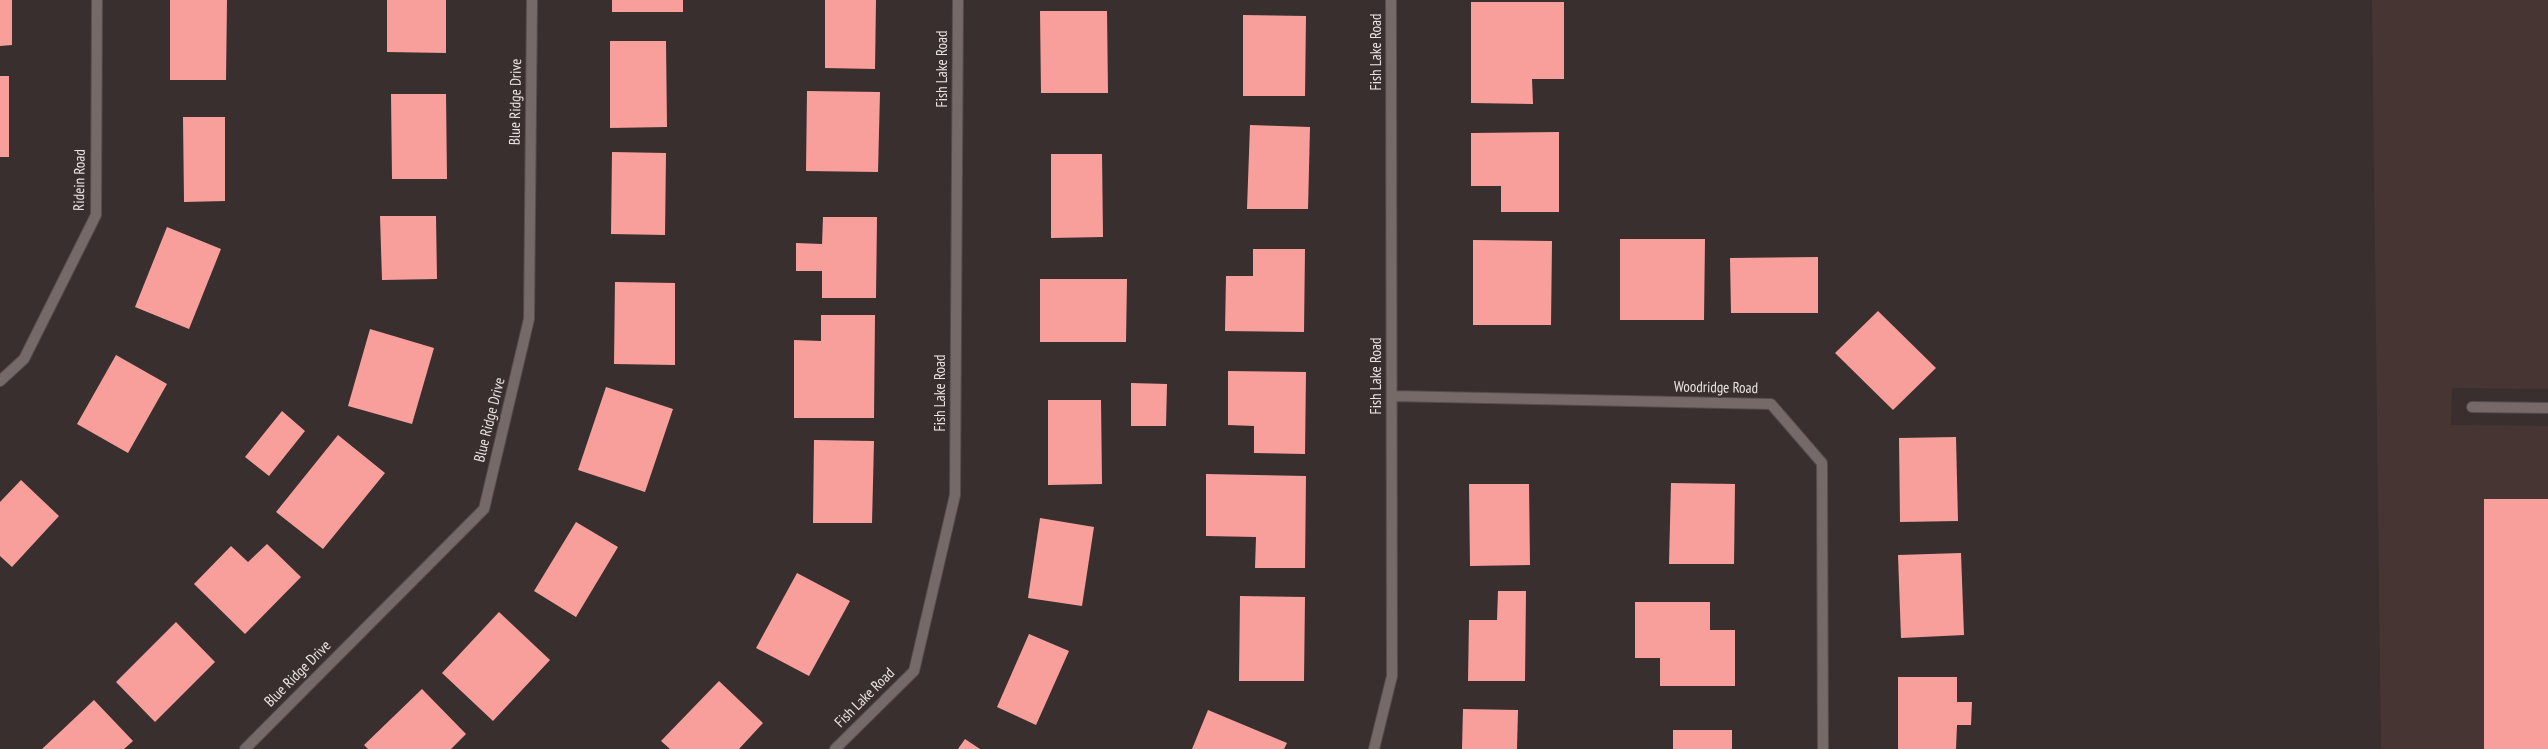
<!DOCTYPE html>
<style>
body{margin:0}
canvas{display:block;background:#392f2e}
</style>
<canvas width="2548" height="749"></canvas>
<script>
const ctx = document.querySelector('canvas').getContext('2d');
ctx.lineJoin = 'round';
function fillPath(path, color) { ctx.fillStyle = color; ctx.fill(path, 'evenodd'); }
const shape = rows => new Path2D(rows.map(r => 'M' + r).join(''));
function trace(path, color, width, dash) { ctx.strokeStyle = color; ctx.lineWidth = width; ctx.lineCap = dash ? 'butt' : 'round'; ctx.setLineDash(dash || []); ctx.stroke(path); }
function label(font, color, halo, rows, align = 'center') {
  ctx.font = font + ' "PT Sans Narrow",sans-serif'; ctx.lineWidth = 4; ctx.setLineDash([]); ctx.textBaseline = 'middle'; ctx.strokeStyle = halo; ctx.fillStyle = color; for (const [text, x, y, turn = 0] of rows) {
    ctx.save(); ctx.translate(x, y); ctx.rotate((+turn || 0) * Math.PI / 180); ctx.textAlign = isNaN(turn) ? turn : align; if (halo) ctx.strokeText(text, 0, 0); ctx.fillText(text, 0, 0); ctx.restore();
  }
}
const built = shape([
 [2372,0,2548,0,2548,389,2452,388,2451,425,2548,426,2548,749,2381,749]
]);
const building = shape([
 [0,0,12,0,12,45,0,46],
 [170,0,227,0,226,80,170,80],
 [387,0,446,0,446,53,387,52],
 [612,0,683,0,683,12,612,12],
 [825,0,876,0,875,69,825,68],
 [1471,2,1564,2,1564,79,1532,79,1533,104,1471,103],
 [1040,11,1107,11,1108,93,1041,93],
 [1243,15,1306,16,1305,96,1243,96],
 [610,41,666,41,667,127,610,128],
 [0,76,9,76,9,157,0,157],
 [807,91,880,92,878,172,806,171],
 [391,94,446,94,447,179,392,179],
 [183,117,225,117,225,201,184,202],
 [1250,125,1310,127,1308,209,1247,209],
 [1559,132,1559,212,1501,212,1501,186,1471,186,1471,133],
 [612,152,666,153,665,235,611,234],
 [1051,154,1102,154,1103,237,1051,238],
 [380,216,436,216,437,279,382,280],
 [823,217,877,217,876,298,822,298,822,271,796,271,796,243,822,244],
 [167,227,221,249,189,329,135,307],
 [1620,239,1705,239,1704,320,1620,320],
 [1473,240,1552,241,1551,325,1473,325],
 [1253,249,1305,249,1304,332,1225,331,1226,276,1253,276],
 [1818,257,1818,313,1731,313,1730,258],
 [1040,279,1127,279,1126,342,1040,342],
 [615,282,675,283,675,365,614,364],
 [1878,311,1936,368,1893,410,1835,353],
 [821,315,875,315,874,418,794,418,794,340,821,341],
 [370,329,434,348,412,424,348,406],
 [116,355,167,384,128,453,77,424],
 [1228,371,1306,372,1305,454,1254,453,1254,426,1228,425],
 [1131,383,1167,384,1166,426,1131,426],
 [606,387,673,409,645,492,578,470],
 [1048,400,1101,400,1102,484,1048,485],
 [282,411,305,431,269,476,245,457],
 [338,435,385,473,323,549,276,512],
 [1956,437,1958,521,1900,522,1899,438],
 [814,440,874,441,872,523,813,523],
 [1206,474,1306,476,1305,568,1255,568,1256,537,1206,536],
 [21,480,59,516,12,567,0,556,0,502],
 [1671,483,1735,484,1734,564,1669,564],
 [1469,484,1529,484,1530,565,1470,566],
 [2484,499,2548,499,2548,749,2484,749],
 [1040,518,1094,527,1082,606,1028,598],
 [576,522,618,547,576,617,534,591],
 [267,544,301,577,245,634,194,584,231,546,248,562],
 [1961,553,1964,635,1901,638,1898,555],
 [797,573,850,601,809,676,756,648],
 [1498,591,1526,591,1525,681,1468,681,1469,620,1497,620],
 [1240,596,1305,597,1304,681,1239,681],
 [1635,602,1710,602,1710,630,1735,630,1735,686,1660,686,1660,658,1635,658],
 [499,612,550,660,493,721,442,673],
 [176,622,215,662,155,722,116,682],
 [1029,634,1069,651,1036,725,997,707],
 [1898,677,1957,677,1957,702,1972,702,1971,725,1957,725,1956,749,1898,749],
 [719,681,763,723,739,749,670,749,661,741],
 [422,689,466,734,451,749,368,749,364,745],
 [94,700,133,741,124,749,42,749],
 [1463,709,1518,710,1517,749,1462,749],
 [1208,710,1287,743,1284,749,1192,749],
 [1673,730,1732,730,1732,749,1673,749],
 [965,739,980,749,958,749]
]);
const street = shape([
 [0,381,24,359,96,215,97,0],
 [1392,396,1771,404,1822,463,1823,749],
 [2472,407,2548,408],
 [245,749,484,509,529,319,532,0],
 [835,749,914,671,955,495,958,0],
 [1374,749,1392,676,1391,0]
]);
const streetNames = [
 ["Fish Lake Road",1377,52,-90],
 ["Fish Lake Road",943,69,-90],
 ["Blue Ridge Drive",516,102,-89],
 ["Ridein Road",80,180,-89],
 ["Fish Lake Road",1377,376,-90],
 ["Woodridge Road",1716,388,1],
 ["Fish Lake Road",941,393,-90],
 ["Blue Ridge Drive",490,420,-76],
 ["Blue Ridge Drive",298,674,-45],
 ["Fish Lake Road",865,698,-45]
];
fillPath(built, '#473534');
fillPath(building, '#f99f9b');
trace(street, '#554c4b', 12);
trace(street, '#766a69', 10);
label('15px', '#eae3e3', '#392f2e', streetNames);
</script>
